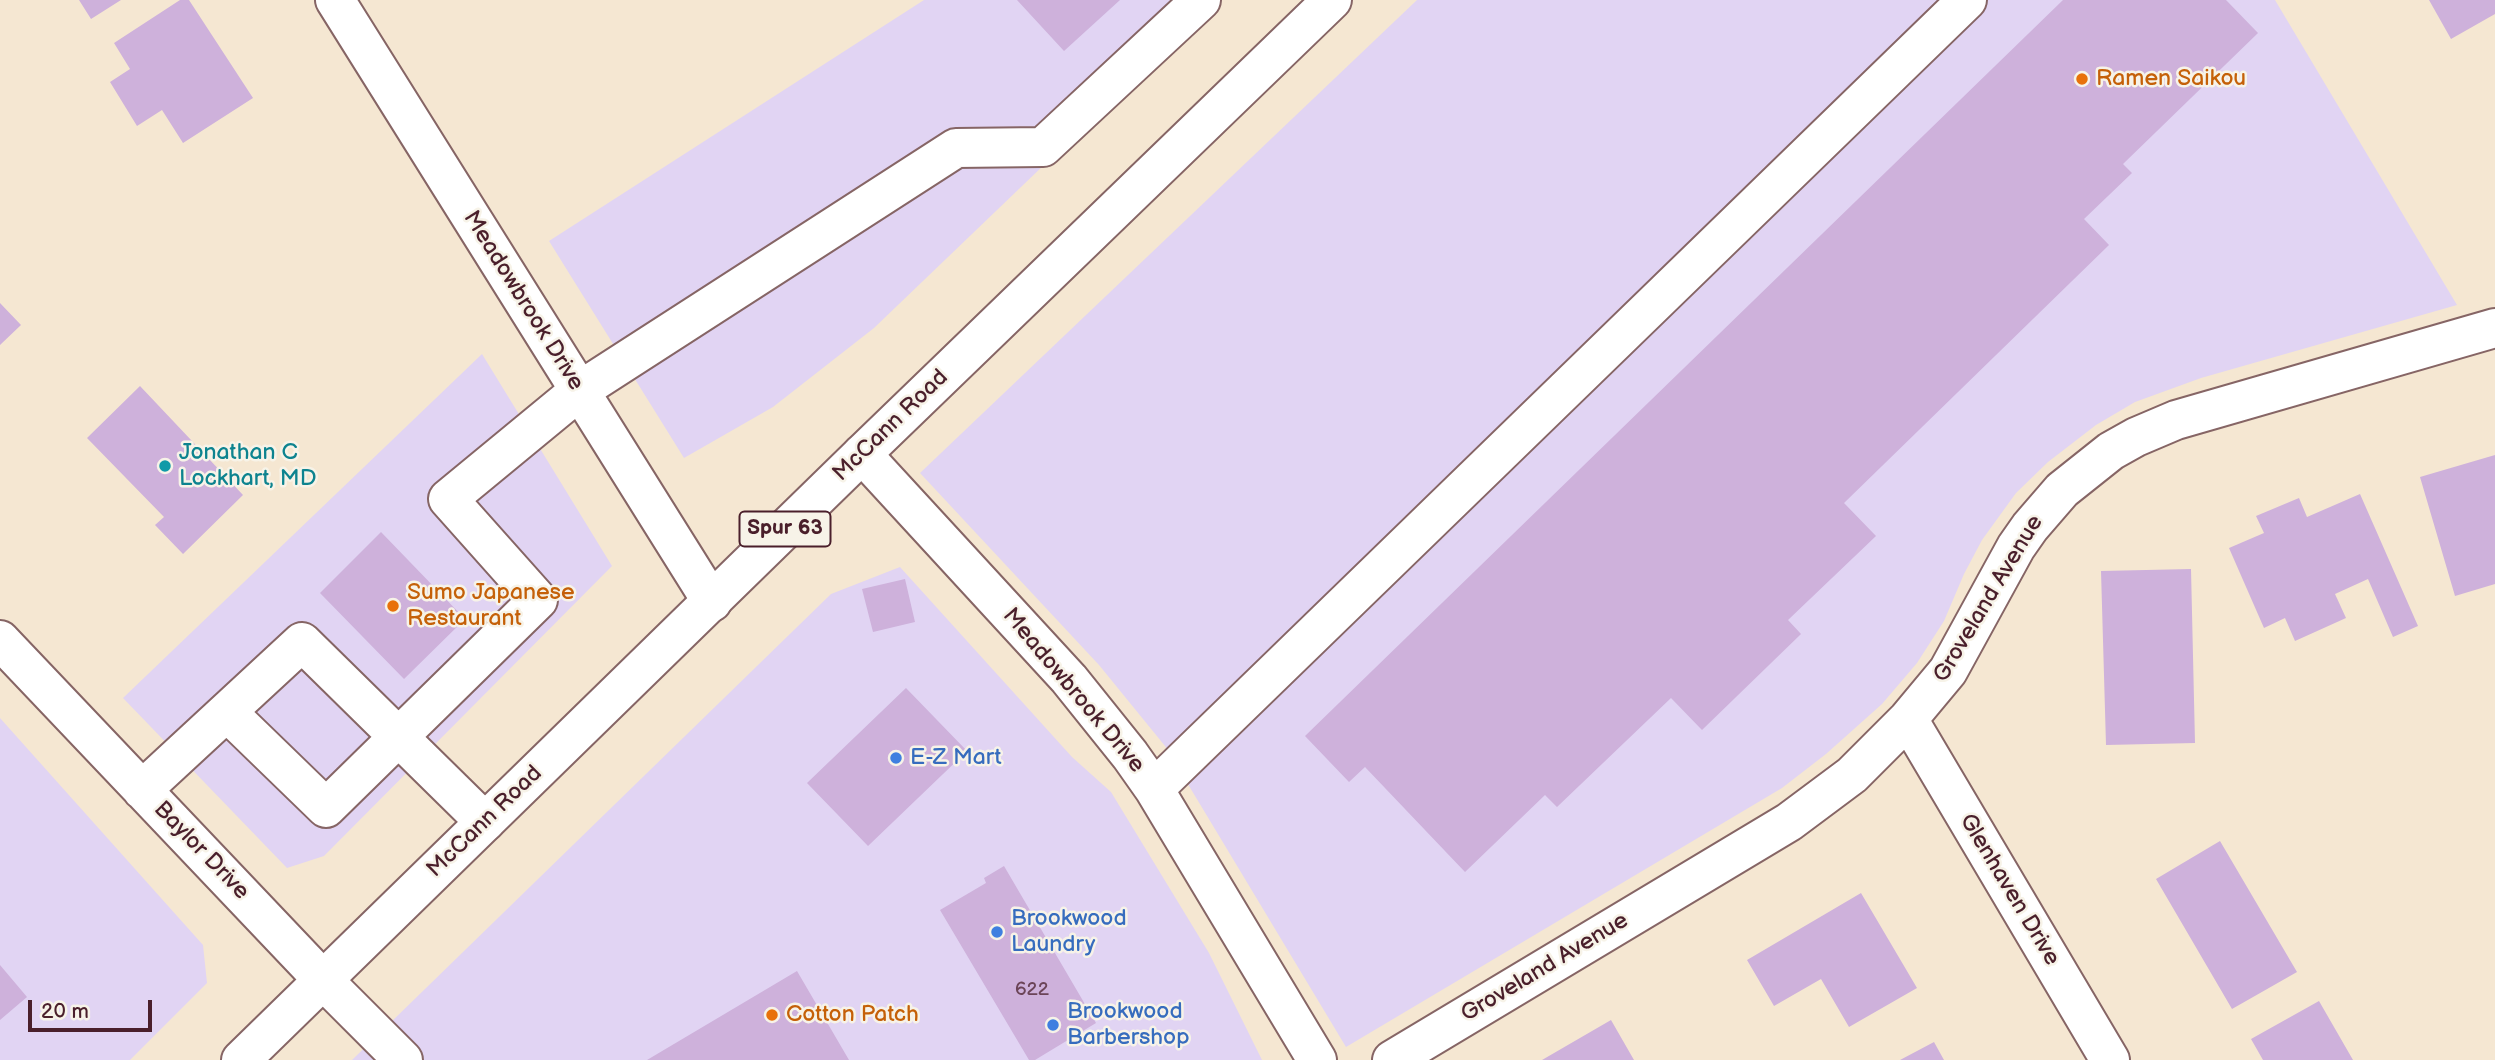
<!DOCTYPE html>
<style>
body{margin:0}
#map{position:relative;width:2495px;height:1060px;overflow:hidden;background:#f5e7d2;font-family:"Balsamiq Sans",sans-serif}
canvas{display:block}
.scale{position:absolute;left:28px;top:1000px;width:124px;height:32px;box-sizing:border-box;border:4px solid #4a1f2b;border-top:0;padding-left:9px;font-size:21px;line-height:24px;white-space:nowrap;color:#4a1f2b;-webkit-text-stroke:5px #f7f3e8;paint-order:stroke}
</style>
<div id="map">
<canvas width="2495" height="1060"></canvas>
<div class="scale">20 m</div>
</div>
<script>
const ctx = document.querySelector('canvas').getContext('2d');
ctx.lineJoin = 'round';
function fillPath(path, color) { ctx.fillStyle = color; ctx.fill(path, 'evenodd'); }
const shape = rows => new Path2D(rows.map(r => 'M' + r).join(''));
function trace(path, color, width, dash) { ctx.strokeStyle = color; ctx.lineWidth = width; ctx.lineCap = dash ? 'butt' : 'round'; ctx.setLineDash(dash || []); ctx.stroke(path); }
function label(font, color, halo, rows, align = 'center') {
  ctx.font = font + ' "Balsamiq Sans",sans-serif'; ctx.lineWidth = 5; ctx.setLineDash([]); ctx.textBaseline = 'middle'; ctx.strokeStyle = halo; ctx.fillStyle = color; for (const [text, x, y, turn = 0] of rows) {
    ctx.save(); ctx.translate(x, y); ctx.rotate((+turn || 0) * Math.PI / 180); ctx.textAlign = isNaN(turn) ? turn : align; if (halo) ctx.strokeText(text, 0, 0); ctx.fillText(text, 0, 0); ctx.restore();
  }
}
const built = shape([
 [924,0,1216,0,874,328,773,407,684,458,549,241],
 [1417,0,2275,0,2457,305,2201,378,2135,402,2096,425,2048,462,2016,493,1982,540,1964,574,1944,621,1917,663,1882,704,1826,754,1782,788,1346,1047,1165,746,1099,665,920,473],
 [482,354,612,566,324,856,287,868,123,698],
 [900,567,1072,757,1111,792,1209,953,1262,1060,352,1060,831,594],
 [0,718,203,945,207,983,130,1060,0,1060]
]);
const building = shape([
 [79,0,121,0,91,19],
 [180,0,189,0,253,98,183,143,162,110,137,126,110,82,130,69,114,43],
 [1017,0,1120,0,1064,51],
 [2063,0,2226,0,2258,33,2123,164,2132,173,2084,219,2109,245,1844,503,1876,536,1788,620,1801,634,1702,730,1671,698,1557,807,1545,795,1465,872,1365,767,1349,782,1305,736],
 [2429,0,2495,0,2495,14,2451,39],
 [0,303,21,325,0,345],
 [140,386,243,495,183,554,155,525,164,517,87,438],
 [2495,455,2495,584,2455,596,2420,477],
 [2360,494,2418,626,2393,637,2368,579,2335,594,2346,618,2295,641,2285,618,2264,628,2229,548,2264,533,2256,516,2299,498,2307,517],
 [381,532,465,619,404,679,320,593],
 [2191,569,2195,743,2106,745,2101,571],
 [905,579,915,622,873,632,862,589],
 [906,688,967,751,868,846,807,783],
 [2220,841,2297,972,2232,1009,2156,879],
 [1004,866,1096,1023,1035,1060,1029,1060,940,910,986,883,984,878],
 [1861,893,1917,988,1849,1027,1821,979,1774,1006,1747,960],
 [0,965,27,997,0,1020],
 [797,971,849,1060,647,1060],
 [2319,1001,2353,1060,2263,1060,2251,1039],
 [1611,1020,1634,1060,1542,1060],
 [1934,1042,1944,1060,1900,1060]
]);
const minor = shape([
 [335,0,712,602],
 [862,454,1069,679,1130,755,1154,789,1317,1060],
 [0,640,323,980,403,1060],
 [227,712,326,808,538,600,448,499,579,391,956,148,1043,147,1201,0],
 [1908,719,2110,1060],
 [1154,789,1967,0],
 [142,790,302,642,485,822],
 [1392,1060,1789,822,1852,775,1908,719,1948,671,2016,547,2030,527,2062,490,2111,451,2136,437,2176,420,2495,328]
]);
const major = shape([
 [241,1060,862,454,1332,0]
]);
const markers = [
 [2082,79,7,"#e8710a"],
 [165,466,7,"#0f9aa8"],
 [393,606,7,"#e8710a"],
 [896,758,7,"#3f7fe0"],
 [997,932,7,"#3f7fe0"],
 [772,1015,7,"#e8710a"],
 [1053,1025,7,"#3f7fe0"]
];
const numberNames = [
 ["622",1032,990]
];
const shields = [
 [785,529,91]
];
const shieldNames = [
 ["Spur 63",785,529]
];
const foodNames = [
 ["Ramen Saikou",2096,79],
 ["Sumo Japanese",407,593],
 ["Restaurant",407,619],
 ["Cotton Patch",786,1015]
];
const streetNames = [
 ["Meadowbrook Drive",523,301,58],
 ["McCann Road",891,426,-44],
 ["Groveland Avenue",1989,599,-59],
 ["Meadowbrook Drive",1073,691,50],
 ["McCann Road",485,822,-44],
 ["Baylor Drive",201,851,46],
 ["Glenhaven Drive",2009,890,59],
 ["Groveland Avenue",1545,968,-31]
];
const cultureNames = [
 ["Jonathan C",179,453],
 ["Lockhart, MD",179,479]
];
const shopNames = [
 ["E-Z Mart",910,758],
 ["Brookwood",1011,919],
 ["Laundry",1011,945],
 ["Brookwood",1067,1012],
 ["Barbershop",1067,1038]
];
fillPath(built, '#e1d4f3');
fillPath(building, '#ceb1db');
trace(minor, '#866565', 42);
trace(major, '#866565', 42);
trace(minor, '#fff', 38);
trace(major, '#fff', 38);
for (const [x, y, r, color] of markers) { const dot = new Path2D(); dot.arc(x, y, r, 0, 2 * Math.PI); ctx.fillStyle = color; ctx.fill(dot); trace(dot, '#f7f3e8', 2.5); }
label('19px', '#6b4457', null, numberNames);
for (const [x, y, w] of shields) { const box = new Path2D(); box.roundRect(x - w / 2, y - 17.5, w, 35, 5); ctx.fillStyle = '#f7f3e8'; ctx.fill(box); trace(box, '#4a1f2b', 2); }
label('bold 21px', '#4a1f2b', null, shieldNames);
label('23px', '#c56008', '#f7f3e8', foodNames, 'left');
label('23px', '#4a1f2b', '#f7f3e8', streetNames);
label('23px', '#0d838f', '#f7f3e8', cultureNames, 'left');
label('23px', '#366cbe', '#f7f3e8', shopNames, 'left');
</script>
